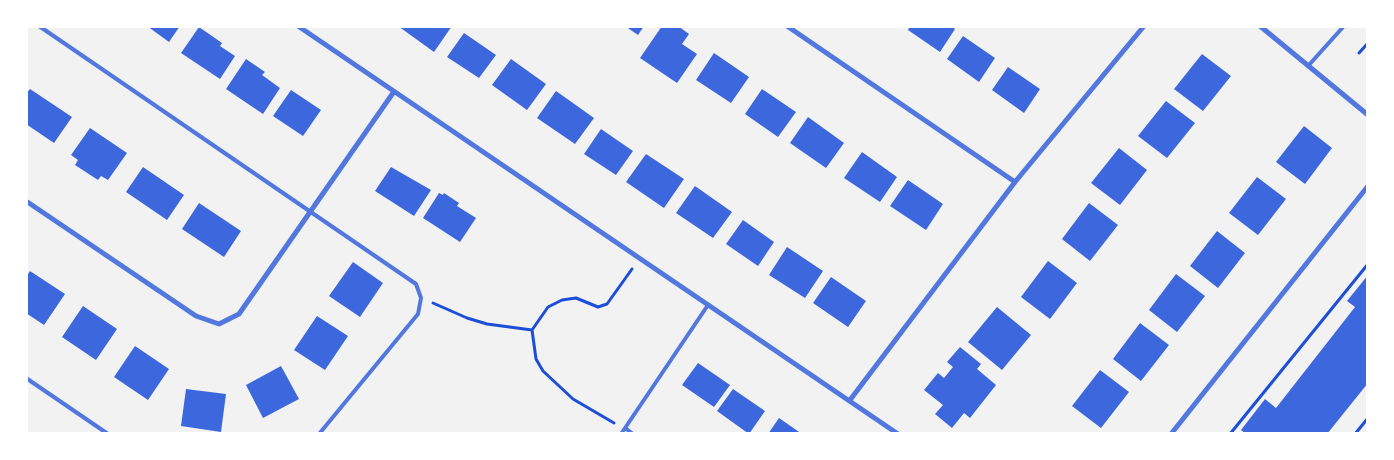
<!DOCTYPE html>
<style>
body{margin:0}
#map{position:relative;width:1394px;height:460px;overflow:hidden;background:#f2f2f2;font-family:"DejaVu Sans",sans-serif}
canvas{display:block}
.frame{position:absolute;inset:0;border:28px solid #fff;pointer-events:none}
</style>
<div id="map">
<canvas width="1394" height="460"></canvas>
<div class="frame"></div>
</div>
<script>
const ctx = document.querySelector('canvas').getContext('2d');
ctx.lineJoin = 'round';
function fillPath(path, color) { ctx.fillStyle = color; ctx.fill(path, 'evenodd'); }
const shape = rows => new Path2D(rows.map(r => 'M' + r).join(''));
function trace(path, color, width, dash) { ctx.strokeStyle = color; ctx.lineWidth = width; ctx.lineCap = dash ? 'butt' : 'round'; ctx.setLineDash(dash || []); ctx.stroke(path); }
const building = shape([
 [147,26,180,26,169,42],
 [398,26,452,26,434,52],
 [625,26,644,26,638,35],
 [662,26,678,26,689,34,682,44,697,54,677,83,640,58],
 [910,26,951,26,955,29,940,52,908,30],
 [199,27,222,43,220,46,235,56,220,79,181,53],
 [464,33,496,55,479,78,447,57],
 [963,36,995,58,979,82,947,59],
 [714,53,749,77,731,103,696,80],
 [1202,54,1231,76,1203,111,1174,89],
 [246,59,265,72,262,75,280,88,263,114,226,89],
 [511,59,546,84,527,110,492,85],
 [1008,67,1040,89,1024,113,992,90],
 [30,89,72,117,54,143,26,124,26,94],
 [762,89,796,112,778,137,745,114],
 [291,90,321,110,303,136,273,116],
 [556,91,594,118,575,144,537,118],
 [1166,101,1195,123,1167,158,1138,136],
 [808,117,844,143,826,168,790,143],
 [1304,126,1332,148,1305,184,1276,162],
 [90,128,127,153,108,180,101,176,98,180,75,165,78,160,71,155],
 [601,129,633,151,616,175,584,154],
 [1119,148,1147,170,1120,205,1091,183],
 [862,152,897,177,880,202,844,178],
 [646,154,684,179,664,208,626,182],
 [143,167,184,195,167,220,126,192],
 [391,167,431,190,414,216,375,191],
 [1257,177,1286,199,1258,235,1229,213],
 [908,180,943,204,926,230,890,206],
 [695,186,732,212,713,238,676,213],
 [439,193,443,195,444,193,459,203,457,206,476,218,460,242,423,218],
 [199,203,241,231,224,257,182,229],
 [1089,203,1118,225,1090,261,1062,239],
 [743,220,774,242,758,266,726,244],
 [1217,231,1245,253,1218,288,1190,266],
 [787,247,823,271,805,298,769,275],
 [1048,261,1077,283,1050,319,1021,297],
 [353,262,383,283,360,317,329,296],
 [30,271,65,294,44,325,26,313,26,277],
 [1176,274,1205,296,1177,332,1149,310],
 [1368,275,1368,383,1327,434,1246,434,1241,430,1265,399,1276,408,1355,307,1347,301],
 [831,277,866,301,848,327,813,303],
 [83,306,117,329,96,360,62,337],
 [997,307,1031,335,1002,370,968,342],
 [317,316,348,336,325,370,294,350],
 [1140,323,1169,345,1141,381,1113,359],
 [135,346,169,369,148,400,114,377],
 [960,347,981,364,977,369,996,385,970,418,964,413,952,428,935,414,943,405,924,390,938,373,944,378,953,367,947,362],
 [698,363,730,385,714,407,682,385],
 [281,366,299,399,263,418,246,385],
 [1100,370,1129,392,1101,428,1072,406],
 [186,389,226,394,221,432,181,426],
 [733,389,765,411,749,434,717,411],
 [779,418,802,434,768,434]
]);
const path = shape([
 [1359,53,1368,43],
 [433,303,467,318,487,324,532,330],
 [614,423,573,399,543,371,536,359,532,330,548,307,562,300,576,298,598,307,607,304,632,269],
 [1230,434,1368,264],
 [1355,434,1368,418]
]);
const service = shape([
 [39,26,416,284,421,298,418,314,319,434],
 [1308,66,1344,26],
 [26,378,108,434],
 [625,428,633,434],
 [621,434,708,305]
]);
const minor = shape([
 [298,26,898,434],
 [787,26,1015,182],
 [1260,26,1368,115],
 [26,201,196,316,219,324,239,314,393,93],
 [850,400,1015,182,1144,26],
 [1171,434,1368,186]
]);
fillPath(building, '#3d67dc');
trace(path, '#1d4ed8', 3);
trace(service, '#5277de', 4);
trace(minor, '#5277de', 5);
</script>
